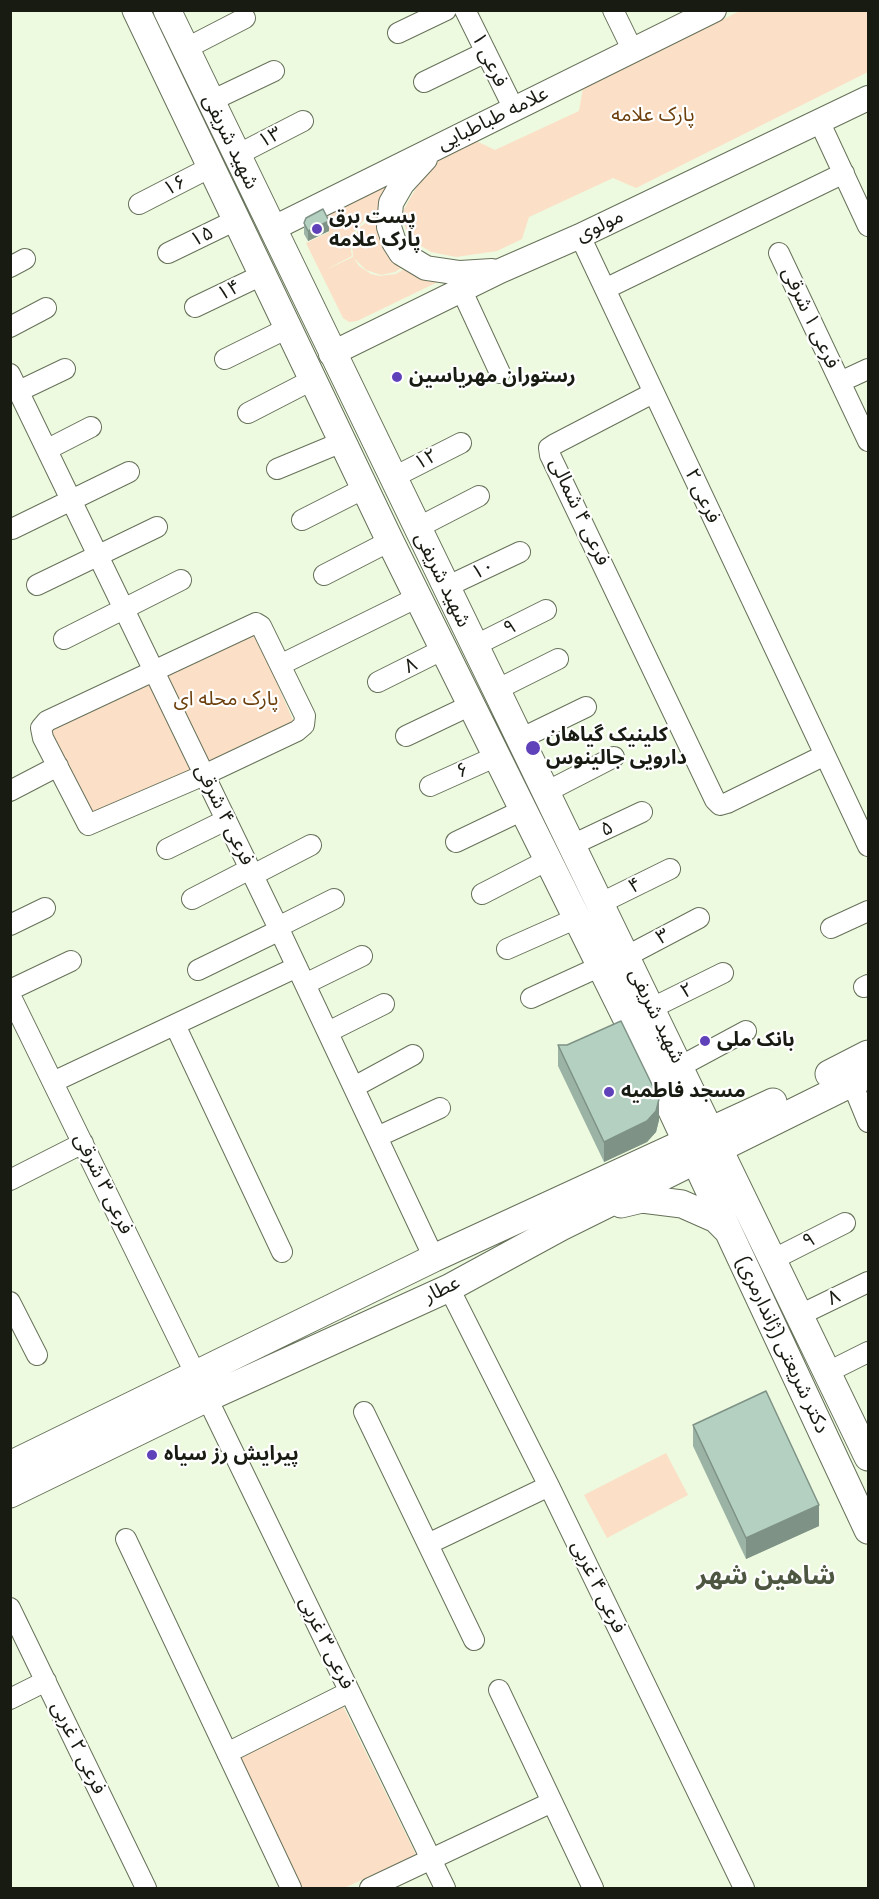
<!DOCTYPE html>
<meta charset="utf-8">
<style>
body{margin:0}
#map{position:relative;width:879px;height:1899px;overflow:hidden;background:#edfadf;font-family:"Space Grotesk",sans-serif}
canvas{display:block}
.frame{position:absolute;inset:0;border:12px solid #171b12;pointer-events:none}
</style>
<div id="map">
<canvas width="879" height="1899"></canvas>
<div class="frame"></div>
</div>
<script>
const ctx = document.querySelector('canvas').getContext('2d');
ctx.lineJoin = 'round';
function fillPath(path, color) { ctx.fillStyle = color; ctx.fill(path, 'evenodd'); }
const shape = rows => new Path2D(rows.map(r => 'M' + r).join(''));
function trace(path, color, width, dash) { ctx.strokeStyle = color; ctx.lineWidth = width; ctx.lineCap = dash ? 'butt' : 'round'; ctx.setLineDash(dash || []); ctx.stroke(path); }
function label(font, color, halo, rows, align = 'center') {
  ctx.font = font + ' "Space Grotesk","Noto Sans Arabic",sans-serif'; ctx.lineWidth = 4.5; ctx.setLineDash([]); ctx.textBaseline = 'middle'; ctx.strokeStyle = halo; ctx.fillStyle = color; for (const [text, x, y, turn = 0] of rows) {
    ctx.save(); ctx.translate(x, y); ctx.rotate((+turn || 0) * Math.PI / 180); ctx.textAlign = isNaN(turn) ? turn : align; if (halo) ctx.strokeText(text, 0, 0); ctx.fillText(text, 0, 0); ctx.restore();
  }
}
const green = shape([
 [740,11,868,11,868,72,636,188,613,178,529,217,522,239,497,251,456,257,431,252,408,238,403,218,404,209,422,178,443,155,472,139,495,150,579,111,583,88],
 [393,179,381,213,365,219,353,233,350,245,352,256,323,271,353,257,352,242,359,228,373,217,383,215,406,265,395,272,381,275,366,270,354,258,359,266,371,274,380,276,396,274,407,267,446,278,357,321,349,322,343,318,306,243,329,232,320,212],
 [254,630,295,725,91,817,49,731],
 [666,1453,688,1495,607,1538,584,1495],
 [343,1706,416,1855,344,1888,299,1888,237,1758]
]);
const minor = shape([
 [465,10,514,109],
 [613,10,633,51],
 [398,33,446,10],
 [185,49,245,18],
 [424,82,486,52],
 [211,101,274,71],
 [820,123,868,226],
 [237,155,303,121],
 [139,204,211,167],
 [580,236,868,846],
 [168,253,236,220],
 [779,253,868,441],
 [10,267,25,259],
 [605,289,844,173],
 [462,291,500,373],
 [195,307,262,275],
 [10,327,46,308],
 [225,359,288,328],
 [10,374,278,927,434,1258],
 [840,382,868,369],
 [19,391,65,369],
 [653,393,555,444,549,448,550,455,715,800,720,805,727,803,825,755],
 [248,413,312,380],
 [48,449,91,427],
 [277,469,342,442],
 [392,478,461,443],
 [302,520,365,488],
 [417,528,479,496],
 [12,529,129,472],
 [324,575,390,541],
 [37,585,157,527],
 [446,587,520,552],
 [256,623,261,626,305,716,304,725,297,731,204,775,88,825,43,738,41,728,47,721,256,623],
 [64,639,181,580],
 [474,646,546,610],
 [280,665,418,597],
 [378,682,444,649],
 [496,690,558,659],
 [406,736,471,705],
 [520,739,586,707],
 [430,786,497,756],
 [10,791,58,766],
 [546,792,614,757],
 [456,842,523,810],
 [572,845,642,812],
 [167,849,226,820],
 [253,875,311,845],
 [482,894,548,860],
 [192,899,250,869],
 [601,903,670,869],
 [10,925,45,908],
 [278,927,334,899],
 [831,928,868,911],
 [507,949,577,918],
 [627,956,699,918],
 [198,970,280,930],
 [305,984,362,956],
 [864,987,868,985],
 [10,990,71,961],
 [10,995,195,1373],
 [531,998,601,966],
 [652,1008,723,973],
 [175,1025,282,1252],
 [328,1032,384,1004],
 [681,1066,746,1031],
 [53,1082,297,967],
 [852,1083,868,1122],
 [354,1087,413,1055],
 [377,1137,440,1108],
 [10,1180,83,1143],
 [774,1259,845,1223],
 [449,1288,549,1486,744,1888],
 [10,1302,37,1355],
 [800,1315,868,1282],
 [828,1372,868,1352],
 [207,1398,445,1888],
 [364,1412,474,1640],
 [126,1539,291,1888],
 [428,1544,549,1486],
 [10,1608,146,1888],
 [499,1690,593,1888],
 [10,1699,46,1681],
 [227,1753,349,1692],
 [370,1888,552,1802]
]);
const tertiary = shape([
 [425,159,402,184,391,203,389,227,394,242,401,253,426,268,460,273,492,271],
 [272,229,714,10],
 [331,354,500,271,580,236,868,98]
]);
const secondary = shape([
 [136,10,390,541,667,1100,868,1530],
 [167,10,868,1457],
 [829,1074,868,1054],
 [621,1204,642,1199,682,1204,716,1219,727,1230],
 [10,1465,434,1258,773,1102],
 [10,1494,207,1398,449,1288,561,1227,868,1075]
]);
const wall = shape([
 [304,223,329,231,308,241,304,234],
 [558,1045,659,1120,656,1132,647,1142,604,1162,558,1066],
 [693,1425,819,1526,746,1559,693,1446]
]);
const shadedWall = shape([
 [329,221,329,231,308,241,308,231],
 [659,1099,659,1120,656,1132,647,1142,604,1162,604,1142],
 [819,1505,819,1526,746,1559,746,1538]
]);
const building = shape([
 [323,209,329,221,308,231,304,223,306,218,323,209],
 [621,1021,659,1099,656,1111,647,1121,604,1142,558,1045,567,1045,621,1021],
 [766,1391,819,1505,746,1538,693,1425,766,1391]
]);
const markers = [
 [317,229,6,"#5f41b9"],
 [397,377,6,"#5f41b9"],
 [533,748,8,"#5f41b9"],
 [705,1041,6,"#5f41b9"],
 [609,1092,6,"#5f41b9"],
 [152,1455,6,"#5f41b9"]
];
const streetNames = [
 ["فرعی ۱",489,60,64],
 ["علامه طباطبایی",493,119,-26],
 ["۱۳",270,138,-27],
 ["شهید شریفی",230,142,64],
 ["۱۶",175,186,-27],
 ["مولوی",600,226,-25],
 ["۱۵",202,237,-26],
 ["۱۴",229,291,-26],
 ["فرعی ۱ شرقی",810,318,65],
 ["۱۲",426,460,-27],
 ["فرعی ۲",702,496,65],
 ["فرعی ۴ شمالی",579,512,65],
 ["۱۰",483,570,-25],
 ["شهید شریفی",442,580,64],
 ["۹",510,628,-26],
 ["۸",411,666,-27],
 ["۶",463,771,-25],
 ["فرعی ۴ شرقی",224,815,64],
 ["۵",607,829,-26],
 ["۴",635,886,-26],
 ["۳",663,937,-27],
 ["۲",687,991,-26],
 ["شهید شریفی",656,1016,64],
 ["فرعی ۳ شرقی",103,1184,64],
 ["۹",809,1241,-26],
 ["عطار",442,1290,-26],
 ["۸",834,1298,-26],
 ["دکتر شریعتی (ژاندارمری)",782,1345,65],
 ["فرعی ۴ غربی",598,1587,64],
 ["فرعی ۳ غربی",326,1643,64],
 ["فرعی ۲ غربی",78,1748,64]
];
const parkNames = [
 ["پارک علامه",653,116],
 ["پارک محله ای",226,700]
];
const poiNames = [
 ["پست برق",329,218],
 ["پارک علامه",329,241],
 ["رستوران مهریاسین",409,377],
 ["کلینیک گیاهان",546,736],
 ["دارویی جالینوس",546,759],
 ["بانک ملی",717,1041],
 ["مسجد فاطمیه",621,1092],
 ["پیرایش رز سیاه",164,1455]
];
const districtNames = [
 ["شاهین شهر",766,1577]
];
fillPath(green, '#fbdfc6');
trace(minor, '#667159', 22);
trace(tertiary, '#667159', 26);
trace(secondary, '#667159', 29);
trace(minor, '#fff', 20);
trace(tertiary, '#fff', 24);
trace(secondary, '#fff', 27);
fillPath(wall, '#9bb3a5');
fillPath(shadedWall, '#7e9286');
fillPath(building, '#b4d0c0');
trace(building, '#7e9286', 1.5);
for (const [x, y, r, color] of markers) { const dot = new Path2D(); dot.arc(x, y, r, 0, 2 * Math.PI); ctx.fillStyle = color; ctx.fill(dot); trace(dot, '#fff', 2); }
label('20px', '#171b12', '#fff', streetNames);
label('20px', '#6c3f0c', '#fff', parkNames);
label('bold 20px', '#171b12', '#fff', poiNames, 'left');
label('bold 26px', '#4c5640', '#fff', districtNames);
</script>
